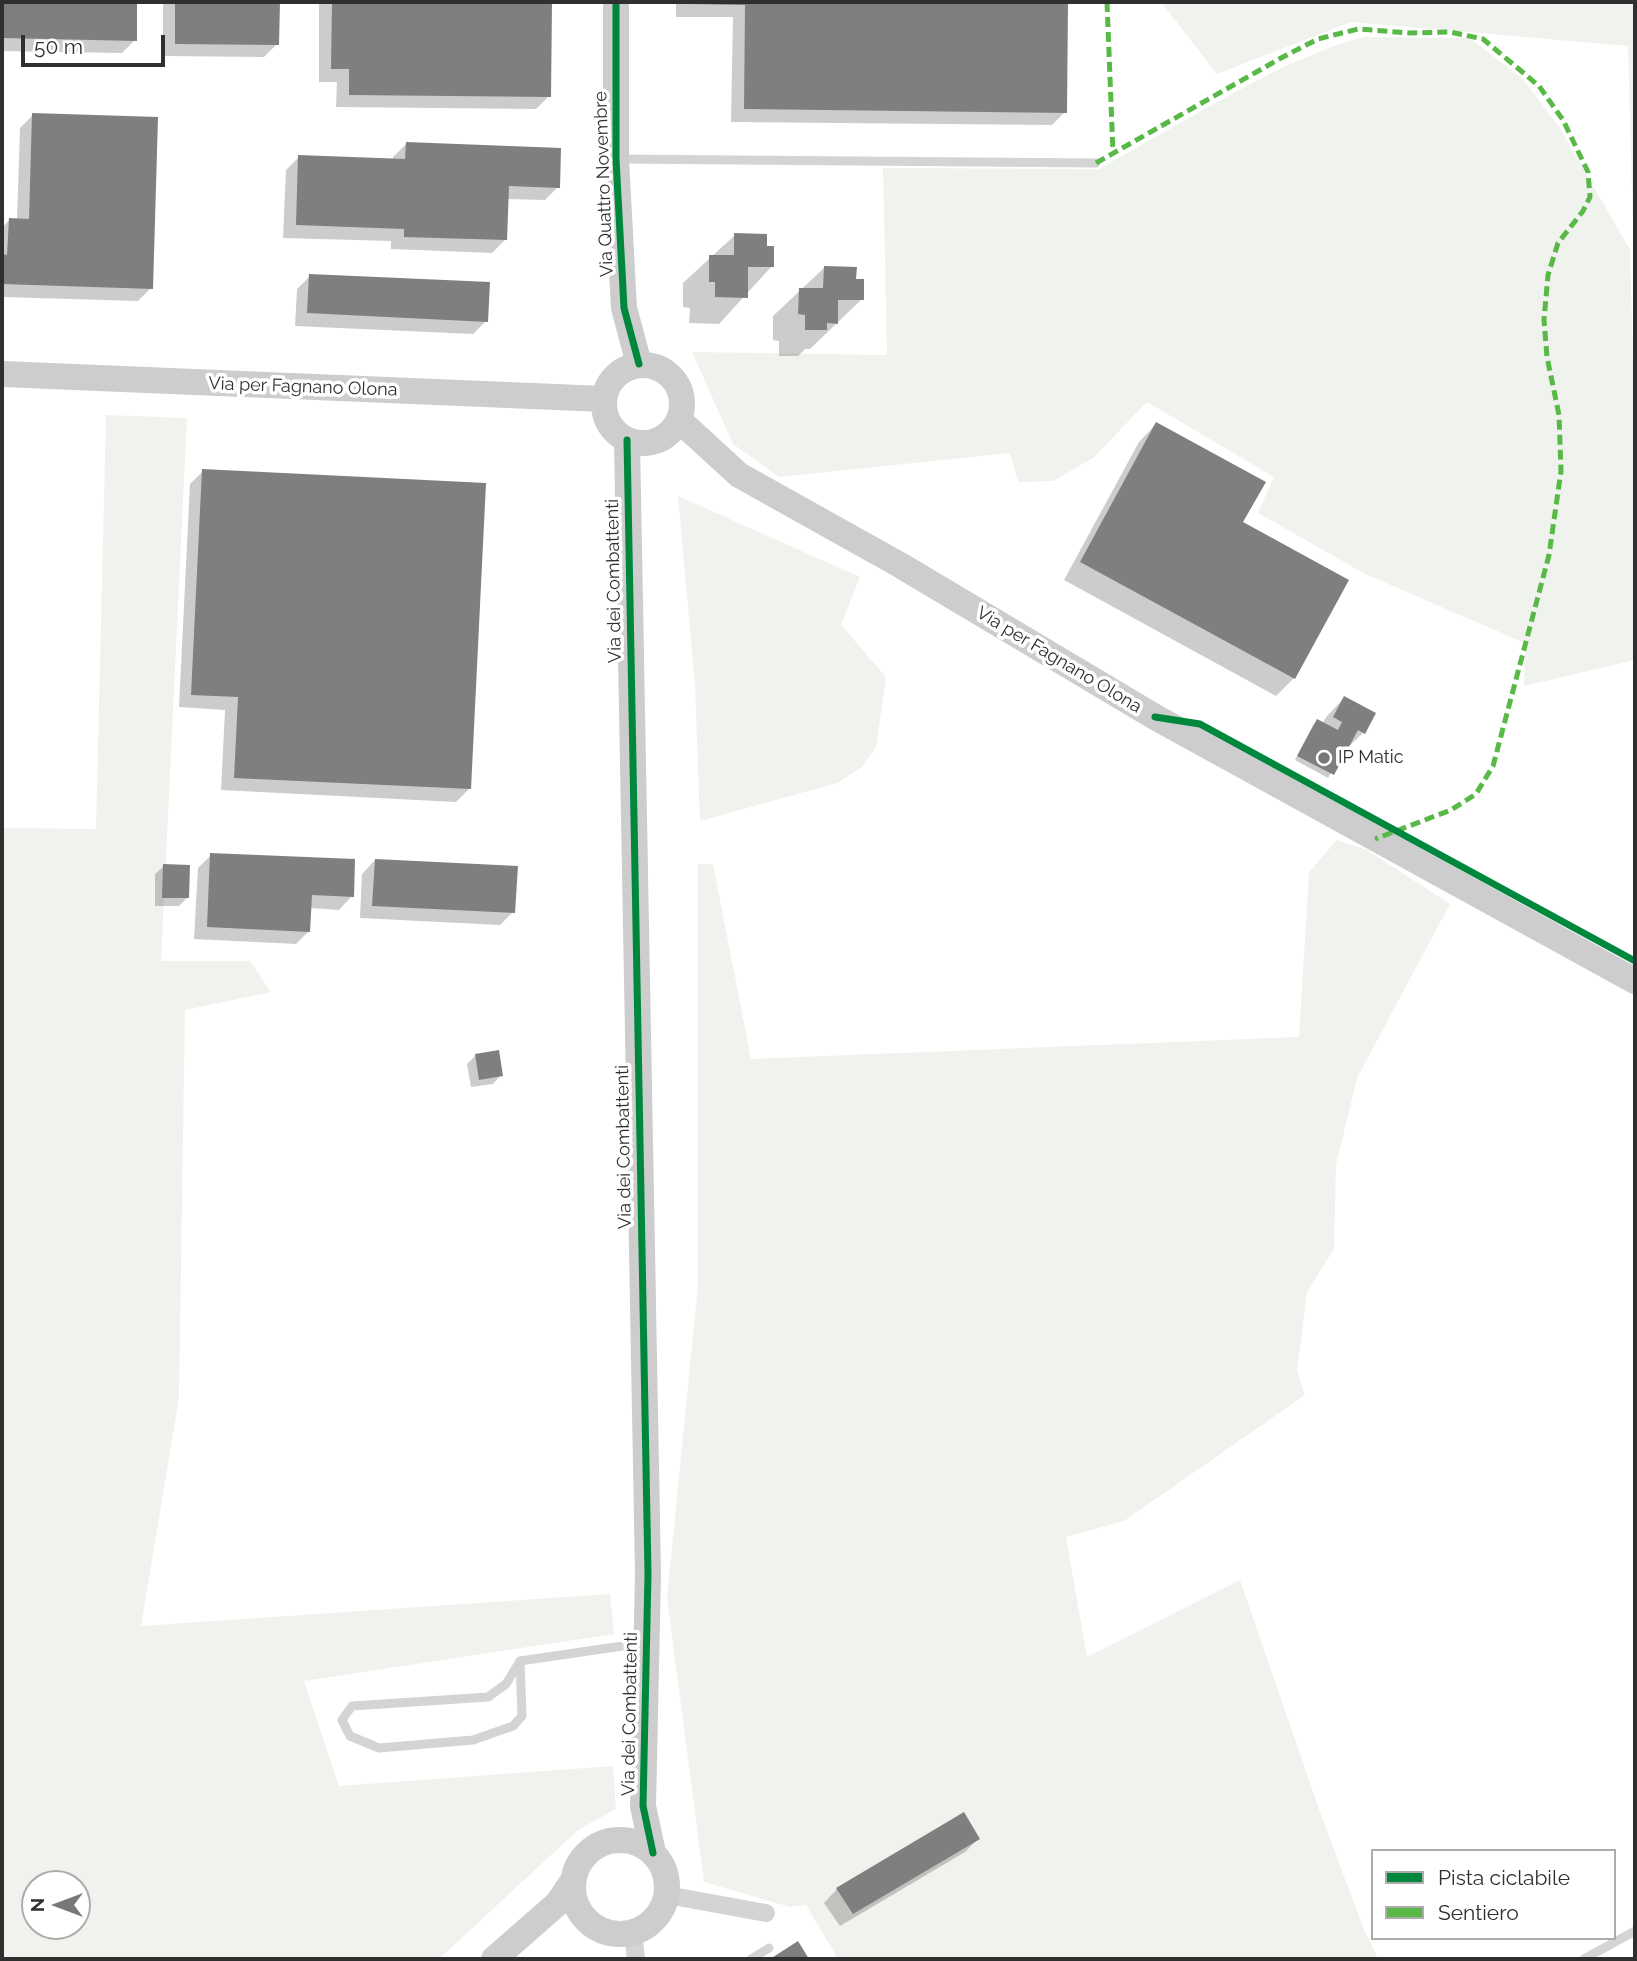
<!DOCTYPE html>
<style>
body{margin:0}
#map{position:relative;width:1637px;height:1961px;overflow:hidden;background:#fff;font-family:Raleway,sans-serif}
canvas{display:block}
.frame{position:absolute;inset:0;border:4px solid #2f2f2f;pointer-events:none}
.legend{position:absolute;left:1371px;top:1849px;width:245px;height:91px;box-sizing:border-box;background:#fff;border:2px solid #acacac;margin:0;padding:9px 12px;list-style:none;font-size:21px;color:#2f2f2f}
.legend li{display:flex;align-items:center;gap:14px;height:35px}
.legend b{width:35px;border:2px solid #acacac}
.north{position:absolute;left:21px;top:1870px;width:70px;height:70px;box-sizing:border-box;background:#fff;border:2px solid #acacac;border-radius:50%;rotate:270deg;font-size:19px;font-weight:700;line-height:28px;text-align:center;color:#2f2f2f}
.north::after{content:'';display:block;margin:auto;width:24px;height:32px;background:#787878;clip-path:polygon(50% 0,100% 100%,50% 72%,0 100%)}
.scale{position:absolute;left:21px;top:35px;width:144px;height:32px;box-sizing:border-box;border:4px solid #2f2f2f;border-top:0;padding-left:9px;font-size:21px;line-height:24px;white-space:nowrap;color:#2f2f2f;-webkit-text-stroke:5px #fff;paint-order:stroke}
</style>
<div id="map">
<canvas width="1637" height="1961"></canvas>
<div class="frame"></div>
<ul class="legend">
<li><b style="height:9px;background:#00873e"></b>Pista ciclabile</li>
<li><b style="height:9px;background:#58b947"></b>Sentiero</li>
</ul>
<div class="north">N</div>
<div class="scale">50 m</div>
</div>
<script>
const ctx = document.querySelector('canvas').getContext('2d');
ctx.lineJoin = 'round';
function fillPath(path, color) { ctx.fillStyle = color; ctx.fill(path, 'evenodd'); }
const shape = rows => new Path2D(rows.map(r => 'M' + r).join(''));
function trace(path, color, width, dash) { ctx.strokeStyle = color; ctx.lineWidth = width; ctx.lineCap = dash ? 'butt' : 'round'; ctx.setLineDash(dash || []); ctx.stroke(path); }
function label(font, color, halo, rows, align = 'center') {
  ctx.font = font + ' Raleway,sans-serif'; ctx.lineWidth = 7; ctx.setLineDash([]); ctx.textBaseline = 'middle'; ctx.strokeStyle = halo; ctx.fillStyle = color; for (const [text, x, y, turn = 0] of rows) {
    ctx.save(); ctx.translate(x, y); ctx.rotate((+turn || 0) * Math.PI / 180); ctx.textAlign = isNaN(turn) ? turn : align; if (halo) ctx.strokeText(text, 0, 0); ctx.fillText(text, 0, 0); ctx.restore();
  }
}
const green = shape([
 [1161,2,1635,2,1635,301,1628,46,1351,22,1217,74],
 [1363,37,1470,38,1523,79,1560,128,1630,250,1633,360,1635,372,1635,660,1524,686,1525,643,1365,574,1258,513,1274,477,1147,402,1093,458,1053,481,1018,482,1010,453,779,477,733,444,692,352,887,355,883,168,1099,169,1224,98,1285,66,1331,47],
 [106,415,187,418,161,961,250,961,271,992,185,1010,179,1397,141,1626,610,1594,614,1634,304,1681,339,1786,613,1766,616,1809,578,1830,439,1959,2,1959,2,828,96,829],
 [35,1884,77,1884,77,1926,35,1926],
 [678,496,860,577,841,625,886,677,876,747,862,767,837,783,700,821,695,685],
 [1337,840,1367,850,1450,904,1357,1078,1336,1165,1334,1249,1307,1292,1297,1371,1305,1395,1124,1521,1066,1537,1087,1657,1240,1580,1320,1812,1363,1927,1378,1959,838,1959,806,1905,790,1907,704,1882,667,1598,698,1285,698,864,713,864,751,1059,1299,1037,1309,872]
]);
const shadow = shape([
 [2,2,136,2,135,40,122,53,2,51],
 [163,2,278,2,277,44,264,57,163,56],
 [319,2,550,2,549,96,536,109,336,107,337,82,319,82],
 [676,2,1067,2,1065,112,1052,125,731,122,733,17,676,17],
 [33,115,151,288,138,301,2,297,2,228,9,220,17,220,20,128],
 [406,144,558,187,545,200,507,199,505,240,492,253,391,249,391,241,283,238,286,170,299,157,393,160,393,157],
 [735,235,765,247,772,266,719,324,689,323,690,308,683,307,683,283],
 [824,268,854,280,862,299,810,349,805,349,798,356,779,356,779,341,773,340,773,316],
 [310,276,486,321,473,334,295,326,297,289],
 [1156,424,1241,523,1294,678,1276,696,1064,580,1139,442],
 [203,471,469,789,456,802,221,790,225,710,179,707,190,484],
 [1344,698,1363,733,1345,750,1328,778,1295,760,1313,725,1317,721,1322,724,1327,716],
 [211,855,352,896,339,910,310,908,309,931,296,944,194,939,198,868],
 [375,860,513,912,500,925,360,918,362,874],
 [164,866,187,898,179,906,155,906,155,874],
 [476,1055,501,1075,493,1084,471,1087,467,1064],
 [978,1839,965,1852,840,1926,824,1903,837,1889]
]);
const building = shape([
 [2,2,137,2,137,41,2,38],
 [175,2,280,2,279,45,175,44],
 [332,2,552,2,551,97,349,95,349,69,331,69],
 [688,2,1068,2,1067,113,744,109,745,5,688,4],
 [32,113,158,117,153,289,2,284,2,254,7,255,9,218,29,219],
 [406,142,561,148,560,188,509,186,507,240,404,237,404,229,296,225,298,155,405,159],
 [734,233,767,234,767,246,774,246,774,267,748,267,748,298,715,297,715,282,709,282,709,255,734,255],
 [824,266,857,267,856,279,864,279,864,300,838,300,838,324,827,323,827,330,805,330,805,315,798,314,799,288,823,288],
 [309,274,490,282,488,322,307,313],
 [1156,422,1266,482,1243,522,1349,580,1295,679,1080,562],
 [202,469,486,483,471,789,234,778,238,697,191,695],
 [1344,696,1376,713,1365,734,1358,730,1334,775,1297,756,1317,719,1338,730,1342,722,1333,717],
 [210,853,355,859,354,897,312,895,310,932,207,927],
 [375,859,518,866,515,913,372,906],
 [163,864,190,865,189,898,162,898],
 [499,1050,503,1076,479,1080,475,1054],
 [964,1812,980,1839,853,1914,836,1888],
 [798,1941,809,1959,770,1959]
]);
const lane = shape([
 [618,159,1096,163],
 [520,1661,522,1716,513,1726,473,1740,379,1748,350,1736,342,1720,352,1706,488,1697,506,1684,520,1661],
 [520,1661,643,1643],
 [751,1959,769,1948],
 [1584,1959,1635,1931]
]);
const street = shape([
 [667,1895,766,1913],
 [633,1933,636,1959]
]);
const secondary = shape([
 [616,2,616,159,624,308,639,364],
 '604 404a39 39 0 1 1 78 0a39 39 0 1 1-78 0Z',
 [2,374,604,399],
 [679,420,739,475,900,565,1155,717,1635,981],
 [627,440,648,1574,643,1806,653,1853],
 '573 1887a47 47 0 1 1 94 0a47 47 0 1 1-94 0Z',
 [494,1959,558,1903,572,1882]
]);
const quiet = shape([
 [1107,2,1113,153],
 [1096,163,1281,58,1318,39,1358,29,1410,33,1450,32,1483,39,1539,86,1563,120,1588,172,1590,197,1583,211,1558,243,1548,275,1544,320,1547,357,1559,415,1561,471,1549,555,1493,766,1476,794,1451,810,1375,839]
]);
const cycleway = shape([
 [616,2,616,159,624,308,639,364],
 [627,440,648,1574,643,1806,653,1853],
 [1155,717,1200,724,1635,961]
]);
const markers = [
 [1324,758,7,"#787878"]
];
const streetNames = [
 ["Via Quattro Novembre",604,184,-92],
 ["Via per Fagnano Olona",303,387,2],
 ["Via dei Combattenti",614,581,-91],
 ["Via per Fagnano Olona",1059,660,31],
 ["Via dei Combattenti",624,1147,-91],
 ["Via dei Combattenti",630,1714,-89]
];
const poiNames = [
 ["IP Matic",1338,758]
];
fillPath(green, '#f0f3ed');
fillPath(shadow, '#0003');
fillPath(building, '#7f7f7f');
trace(lane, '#d4d4d4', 9);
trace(street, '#d4d4d4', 18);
trace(secondary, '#cdcdcd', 26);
trace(quiet, '#58b947', 5, [10, 5]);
trace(cycleway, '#00873e', 7);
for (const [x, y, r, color] of markers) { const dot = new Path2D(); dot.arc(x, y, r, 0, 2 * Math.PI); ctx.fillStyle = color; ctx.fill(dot); trace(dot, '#fff', 2.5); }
label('18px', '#2f2f2f', '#fff', streetNames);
label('18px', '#2f2f2f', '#fff', poiNames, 'left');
</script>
